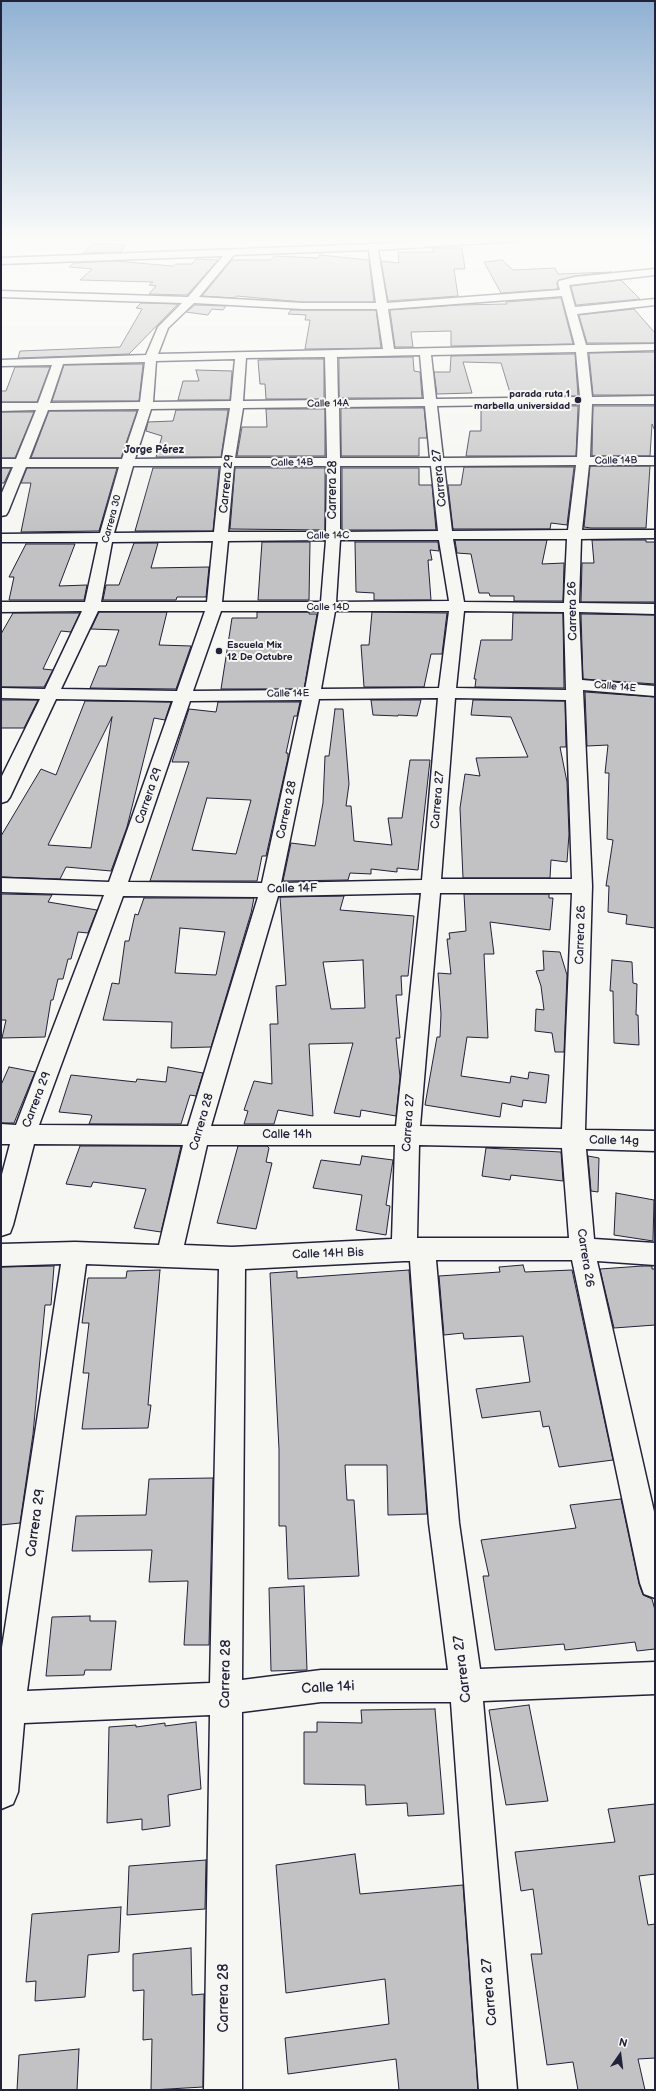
<!DOCTYPE html>
<meta charset="utf-8">
<style>
body{margin:0}
#map{position:relative;width:656px;height:2091px;overflow:hidden;background:#f6f6f2;font-family:"Balsamiq Sans",sans-serif}
canvas{display:block}
.frame{position:absolute;inset:0;border:2px solid #22223b;pointer-events:none}
.north{position:absolute;left:600px;top:2035px;width:40px;height:40px;-webkit-text-stroke:3px #f6f6f2;paint-order:stroke;rotate:14deg;font-size:11px;font-weight:700;line-height:16px;text-align:center;color:#22223b}
.north::after{content:'';display:block;margin:auto;width:14px;height:18px;background:#22223b;clip-path:polygon(50% 0,100% 100%,50% 72%,0 100%)}
</style>
<div id="map">
<canvas width="656" height="2091"></canvas>
<div class="frame"></div>
<div class="north">N</div>
</div>
<script>
const ctx = document.querySelector('canvas').getContext('2d');
ctx.lineJoin = 'round';
function fillPath(path, color) { ctx.fillStyle = color; ctx.fill(path, 'evenodd'); }
const shape = rows => new Path2D(rows.map(r => 'M' + r).join(''));
function trace(path, color, width, dash) { ctx.strokeStyle = color; ctx.lineWidth = width; ctx.lineCap = dash ? 'butt' : 'round'; ctx.setLineDash(dash || []); ctx.stroke(path); }
function label(font, color, halo, rows, align = 'center') {
  ctx.font = font + ' "Balsamiq Sans",sans-serif'; ctx.lineWidth = 4; ctx.setLineDash([]); ctx.textBaseline = 'middle'; ctx.strokeStyle = halo; ctx.fillStyle = color; for (const [text, x, y, turn = 0] of rows) {
    ctx.save(); ctx.translate(x, y); ctx.rotate((+turn || 0) * Math.PI / 180); ctx.textAlign = isNaN(turn) ? turn : align; if (halo) ctx.strokeText(text, 0, 0); ctx.fillText(text, 0, 0); ctx.restore();
  }
}
const building = shape([
 [94,243,125,245,121,252,83,253,94,243],
 [432,248,462,248,465,269,454,269,458,296,388,301,381,261,399,263,398,252,434,252,432,248],
 [320,255,369,260,374,302,303,302,237,296,234,298,202,296,232,260,271,260,274,256,318,258,320,255],
 [196,259,218,260,187,295,149,294,156,286,149,285,153,282,80,280,92,269,69,267,74,263,114,261,173,266,175,264,192,264,196,259],
 [502,260,513,270,555,268,558,274,612,272,575,276,559,280,557,283,558,289,501,293,484,262,502,260],
 [621,280,640,299,576,305,571,286,621,280],
 [561,298,573,344,451,346,451,331,411,332,413,347,395,347,390,310,459,305,507,304,506,302,561,298],
 [141,303,178,304,129,354,18,358,20,351,120,347,142,309,136,308,141,303],
 [195,305,226,306,223,310,212,309,208,315,186,312,195,305],
 [634,309,655,333,655,343,587,343,579,315,634,309],
 [291,310,376,310,381,348,305,349,310,320,305,320,306,315,288,314,291,310],
 [655,352,655,395,593,395,589,353,655,352],
 [575,354,578,396,511,396,501,363,463,362,472,393,437,394,434,372,450,372,451,356,575,354],
 [413,357,414,371,420,372,422,398,339,398,339,358,413,357],
 [303,359,324,359,324,399,266,399,265,384,260,384,258,360,303,359],
 [143,364,139,401,52,401,64,365,143,364],
 [15,367,50,367,37,402,1,402,1,391,6,391,15,367],
 [196,370,232,371,230,400,178,400,183,381,199,381,196,370],
 [514,406,578,406,576,456,466,456,470,431,481,431,481,409,515,410,514,406],
 [593,406,655,406,655,431,652,424,650,456,592,456,593,406],
 [341,408,424,408,427,438,419,438,419,456,341,456,341,408],
 [266,409,325,409,325,456,237,456,242,427,267,427,266,409],
 [176,410,228,410,221,457,156,457,162,436,146,431,148,422,173,421,176,410],
 [49,411,137,411,121,458,31,458,49,411],
 [1,412,34,412,15,458,1,458,1,412],
 [590,466,650,466,646,528,591,528,584,527,590,466],
 [464,467,574,467,567,525,551,523,550,529,453,529,448,485,461,485,464,467],
 [1,468,11,468,4,483,1,483,1,468],
 [27,468,117,468,99,531,21,532,31,483,21,483,27,468],
 [153,468,219,468,213,531,135,531,153,468],
 [235,468,325,468,325,530,230,529,235,468],
 [342,468,419,468,419,485,432,485,436,530,342,530,342,468],
 [455,540,547,540,542,564,564,563,563,601,514,601,514,596,490,596,489,593,479,593,471,554,457,553,455,540],
 [592,540,646,540,646,542,655,542,655,602,581,602,582,563,594,563,592,540],
 [262,542,310,542,309,600,258,600,262,542],
 [355,542,438,542,439,551,430,550,432,560,428,560,431,600,374,600,374,593,356,592,355,542],
 [134,543,158,543,151,568,209,567,206,597,177,597,176,600,103,600,106,585,119,585,134,543],
 [26,544,75,544,59,586,87,585,84,600,9,600,14,577,9,577,26,544],
 [99,612,167,612,159,645,191,646,176,689,90,688,99,666,106,666,119,630,91,629,99,612],
 [257,612,309,612,309,614,317,614,304,689,221,689,232,618,257,618,257,612],
 [372,612,447,613,442,654,431,654,424,687,364,687,361,645,369,645,372,612],
 [13,613,80,613,71,632,61,631,43,669,53,670,44,687,1,687,1,634,13,613],
 [513,613,563,613,564,688,475,687,476,679,474,679,481,640,512,640,513,613],
 [581,614,655,615,655,684,583,679,581,614],
 [585,692,655,697,655,928,626,924,627,915,608,912,609,886,606,886,613,840,607,839,609,773,605,773,608,745,587,746,585,692],
 [1,700,38,700,24,728,1,728,1,700],
 [371,700,421,700,417,716,398,715,398,716,373,715,371,700],
 [473,700,565,701,566,747,560,747,567,782,569,834,567,862,551,860,550,878,463,878,460,808,465,774,480,776,476,758,528,757,511,717,471,715,473,700],
 [85,701,171,702,165,720,154,718,127,827,111,871,66,867,60,879,1,877,1,836,41,769,56,775,85,701],
 [112,717,91,848,48,845,112,717],
 [218,702,300,702,297,716,294,716,286,753,288,753,288,758,266,856,262,856,257,881,150,881,189,762,172,762,189,709,216,712,218,702],
 [207,798,251,800,236,854,192,850,207,798],
 [335,709,343,709,349,784,346,806,351,806,354,841,392,845,388,818,402,818,410,760,430,760,418,870,397,868,397,872,371,869,371,874,350,873,348,880,283,881,291,843,315,846,323,803,325,756,329,756,335,709],
 [1,894,52,895,48,902,97,910,88,933,78,932,71,959,68,959,63,979,58,979,53,1000,51,1000,45,1037,2,1038,6,1020,1,1020,1,894],
 [464,894,549,894,549,898,553,898,550,930,490,922,494,954,484,954,488,1038,467,1037,461,1076,510,1083,511,1076,528,1079,529,1072,549,1075,546,1103,523,1100,522,1107,502,1103,500,1117,425,1105,437,1037,440,1037,441,1014,438,973,451,974,447,939,450,939,449,933,466,931,464,894],
 [344,896,340,910,414,916,408,976,401,976,402,995,396,995,400,1038,396,1038,400,1077,396,1116,361,1110,360,1117,334,1113,353,1043,309,1044,313,1116,278,1110,274,1124,244,1124,248,1111,244,1110,254,1081,272,1084,270,1024,278,1024,276,986,286,985,280,897,344,896],
 [363,960,365,1008,331,1009,323,962,363,960],
 [144,898,254,898,251,913,211,1047,171,1048,172,1022,103,1020,112,983,119,984,125,941,129,941,135,914,138,915,144,898],
 [180,928,225,932,216,975,175,973,180,928],
 [543,951,560,952,567,975,564,1052,555,1052,552,1033,535,1031,536,1009,544,1010,541,986,536,971,544,970,543,951],
 [612,960,632,962,633,983,637,984,636,1015,638,1015,639,1045,614,1043,613,991,610,991,612,960],
 [9,1067,35,1072,14,1123,1,1123,1,1085,9,1067],
 [168,1067,203,1073,196,1096,190,1095,181,1124,89,1124,92,1116,91,1115,59,1112,71,1075,136,1082,137,1079,166,1082,168,1067],
 [80,1146,181,1146,161,1232,134,1228,146,1189,93,1182,91,1187,66,1184,80,1146],
 [238,1146,267,1146,269,1148,266,1162,272,1163,256,1229,217,1223,238,1146],
 [486,1148,561,1152,563,1181,511,1175,510,1180,482,1176,486,1148],
 [362,1156,393,1160,386,1205,390,1206,386,1235,356,1230,362,1195,313,1188,321,1160,360,1165,362,1156],
 [588,1156,599,1158,598,1192,591,1191,588,1156],
 [616,1193,654,1200,653,1241,614,1235,616,1193],
 [523,1265,525,1272,572,1270,613,1460,559,1467,549,1426,543,1427,540,1411,482,1418,476,1389,530,1382,523,1336,464,1339,463,1333,444,1335,439,1276,500,1272,499,1267,523,1265],
 [54,1266,51,1305,45,1305,33,1434,20,1523,1,1525,1,1267,54,1266],
 [642,1266,652,1266,652,1269,655,1269,655,1325,614,1328,600,1269,642,1266],
 [160,1270,148,1405,151,1405,148,1428,82,1429,89,1373,83,1373,89,1323,82,1323,88,1278,126,1278,127,1271,160,1270],
 [409,1270,427,1514,388,1515,387,1465,345,1465,347,1500,354,1500,359,1576,288,1579,286,1526,279,1526,279,1449,270,1273,297,1271,297,1278,409,1270],
 [213,1478,209,1645,184,1645,188,1581,149,1582,152,1550,72,1551,76,1516,146,1515,149,1479,213,1478],
 [621,1499,639,1584,643,1595,652,1599,655,1610,655,1649,637,1651,635,1642,565,1650,564,1644,495,1650,483,1576,489,1576,481,1540,576,1528,570,1505,621,1499],
 [304,1586,307,1670,271,1671,269,1588,304,1586],
 [90,1616,90,1621,116,1621,111,1670,85,1670,84,1675,46,1676,52,1617,90,1616],
 [529,1705,548,1801,506,1805,489,1710,529,1705],
 [435,1709,444,1814,408,1816,407,1803,366,1805,365,1785,304,1784,304,1732,317,1732,317,1722,362,1723,361,1710,435,1709],
 [196,1722,201,1789,168,1795,170,1826,142,1830,142,1819,107,1823,109,1727,136,1725,136,1727,165,1723,165,1726,196,1722],
 [655,1804,655,1874,639,1876,648,1925,655,1924,655,2058,638,2059,645,2090,578,2090,573,2062,547,2065,531,1954,542,1954,533,1889,521,1891,515,1852,615,1842,608,1809,655,1804],
 [355,1854,360,1894,463,1885,478,2090,399,2090,396,2059,288,2074,285,2038,389,2024,385,1979,286,1993,276,1865,355,1854],
 [206,1860,205,1909,127,1915,129,1866,206,1860],
 [121,1907,119,1952,88,1955,85,1997,35,2001,36,1981,26,1982,32,1914,121,1907],
 [191,1948,192,1995,204,1994,203,2087,151,2090,152,2039,143,2040,144,1990,133,1991,133,1954,191,1948],
 [79,2049,77,2090,17,2090,19,2055,79,2049]
]);
const minor = shape([
 [465,238,520,238,516,241,378,250,387,303,560,290,558,283,559,281,575,277,655,269,655,275,569,285,575,307,655,299,655,305,577,314,586,345,655,344,655,350,587,352,592,397,655,396,655,404,592,404,590,457,655,457,655,465,589,465,582,530,655,530,655,538,581,539,579,603,655,604,655,614,579,612,582,680,655,686,655,696,583,690,592,886,585,1130,655,1131,655,1151,586,1149,594,1239,655,1243,655,1265,597,1261,655,1516,655,1598,644,1594,640,1583,572,1260,436,1260,459,1523,480,1669,655,1662,655,1694,483,1701,517,2090,479,2090,451,1702,321,1702,242,1712,242,2090,204,2090,210,1715,24,1723,18,1792,13,1804,1,1809,1,1654,61,1264,1,1266,1,1244,75,1242,159,1245,183,1145,34,1144,13,1225,10,1233,1,1236,1,1178,10,1144,1,1144,1,1124,16,1125,104,895,1,892,1,878,109,882,173,701,56,699,10,797,7,801,1,803,1,778,40,699,1,698,1,688,45,689,82,611,1,612,1,602,85,602,98,542,1,542,1,534,100,533,119,467,26,467,8,512,6,515,1,516,1,495,13,467,1,467,1,459,16,459,36,410,1,411,1,403,38,403,52,365,1,366,1,360,146,355,158,327,182,303,1,297,1,291,188,297,223,256,1,264,1,258,373,244,465,238],
 [369,250,376,303,303,303,199,297,234,255,369,250],
 [562,296,575,345,394,349,388,309,562,296],
 [194,303,303,309,377,309,383,349,158,354,168,328,194,303],
 [576,352,580,397,436,399,431,355,576,352],
 [420,355,424,399,338,400,337,357,420,355],
 [325,357,326,400,243,401,246,358,325,357],
 [235,359,231,401,153,402,156,361,235,359],
 [145,362,140,402,50,403,63,364,145,362],
 [580,404,577,457,443,458,437,406,580,404],
 [425,406,430,458,340,458,339,407,425,406],
 [326,407,327,458,235,458,243,408,326,407],
 [230,408,222,458,135,459,151,409,230,408],
 [139,409,122,459,29,459,48,410,139,409],
 [576,465,568,530,452,531,444,466,576,465],
 [133,466,221,466,214,532,114,533,133,466],
 [234,466,327,466,326,532,228,532,234,466],
 [340,466,431,466,438,531,340,532,340,466],
 [453,539,567,539,564,603,464,602,453,539],
 [326,540,321,602,222,602,228,541,326,540],
 [340,540,439,540,449,601,336,602,340,540],
 [213,541,207,602,101,602,112,542,213,541],
 [98,611,205,611,177,691,61,689,98,611],
 [221,611,319,611,305,690,193,691,221,611],
 [335,611,449,611,439,688,321,689,335,611],
 [464,611,564,612,566,690,456,688,464,611],
 [438,698,422,880,281,883,319,699,438,698],
 [455,698,566,700,572,879,441,879,455,698],
 [302,700,262,883,128,882,190,701,302,700],
 [421,893,396,1126,211,1126,278,896,421,893],
 [440,893,572,893,562,1129,420,1126,440,893],
 [123,896,258,897,188,1126,39,1125,123,896],
 [207,1145,395,1145,392,1239,232,1247,184,1245,207,1145],
 [419,1145,562,1148,569,1238,417,1238,419,1145],
 [404,1261,410,1261,429,1523,448,1670,321,1670,242,1680,245,1269,404,1261],
 [86,1264,219,1269,210,1683,27,1691,86,1264],
 [649,238,655,238,655,242,650,240,649,238]
]);
const markers = [
 [578,400,4,"#22223b"],
 [219,651,4,"#22223b"]
];
const farPoinames = [
 ["parada ruta 1",570,394],
 ["marbella universidad",570,406],
 ["Escuela Mix",227,645,"left"],
 ["12 De Octubre",227,657,"left"]
];
const farStreetnames = [
 ["Calle 14A",328,404,-1],
 ["Calle 14B",616,461,-1],
 ["Calle 14B",292,463,-1],
 ["Carrera 30",112,519,-75],
 ["Calle 14C",328,536,-1],
 ["Calle 14D",328,607],
 ["Calle 14E",615,687,5],
 ["Calle 14E",288,694,-1]
];
const farNeighbourhoodnames = [
 ["Jorge Pérez",154,450]
];
const streetNames = [
 ["Carrera 27",440,478,-96],
 ["Carrera 29",227,484,-84],
 ["Carrera 28",333,490,-90],
 ["Carrera 26",573,611,-91],
 ["Carrera 29",149,796,-71],
 ["Carrera 27",438,800,-85],
 ["Carrera 28",287,810,-78],
 ["Calle 14F",292,889,-1],
 ["Carrera 26",581,935,-88],
 ["Carrera 29",37,1100,-69],
 ["Carrera 28",202,1122,-74],
 ["Carrera 27",409,1123,-86],
 ["Calle 14h",287,1135],
 ["Calle 14g",614,1141,1],
 ["Calle 14H Bis",328,1254,-2],
 ["Carrera 26",585,1258,81]
];
const nearStreetnames = [
 ["Carrera 29",36,1523,-82],
 ["Carrera 27",463,1669,-97],
 ["Carrera 28",226,1674,-89],
 ["Calle 14i",328,1688,-3],
 ["Carrera 27",490,1992,-95],
 ["Carrera 28",224,1998,-90]
];
fillPath(building, '#c2c2c4');
trace(building, '#22223b', 1);
trace(minor, '#22223b', 3);
fillPath(minor, '#f6f6f2');
const sky = ctx.createLinearGradient(0, 0, 0, 531);
sky.addColorStop(0, '#90b1d3');
sky.addColorStop(0.45, '#fbfbf9');
sky.addColorStop(1, '#fbfbf900');
ctx.fillStyle = sky;
ctx.fillRect(0, 0, 656, 531);
for (const [x, y, r, color] of markers) { const dot = new Path2D(); dot.arc(x, y, r, 0, 2 * Math.PI); ctx.fillStyle = color; ctx.fill(dot); trace(dot, '#f6f6f2', 1.5); }
label('bold 10px', '#22223b', '#f6f6f2', farPoinames, 'right');
label('10px', '#22223b', '#f6f6f2', farStreetnames);
label('bold 11px', '#22223b', '#f6f6f2', farNeighbourhoodnames);
label('12px', '#22223b', '#f6f6f2', streetNames);
label('14px', '#22223b', '#f6f6f2', nearStreetnames);
</script>
